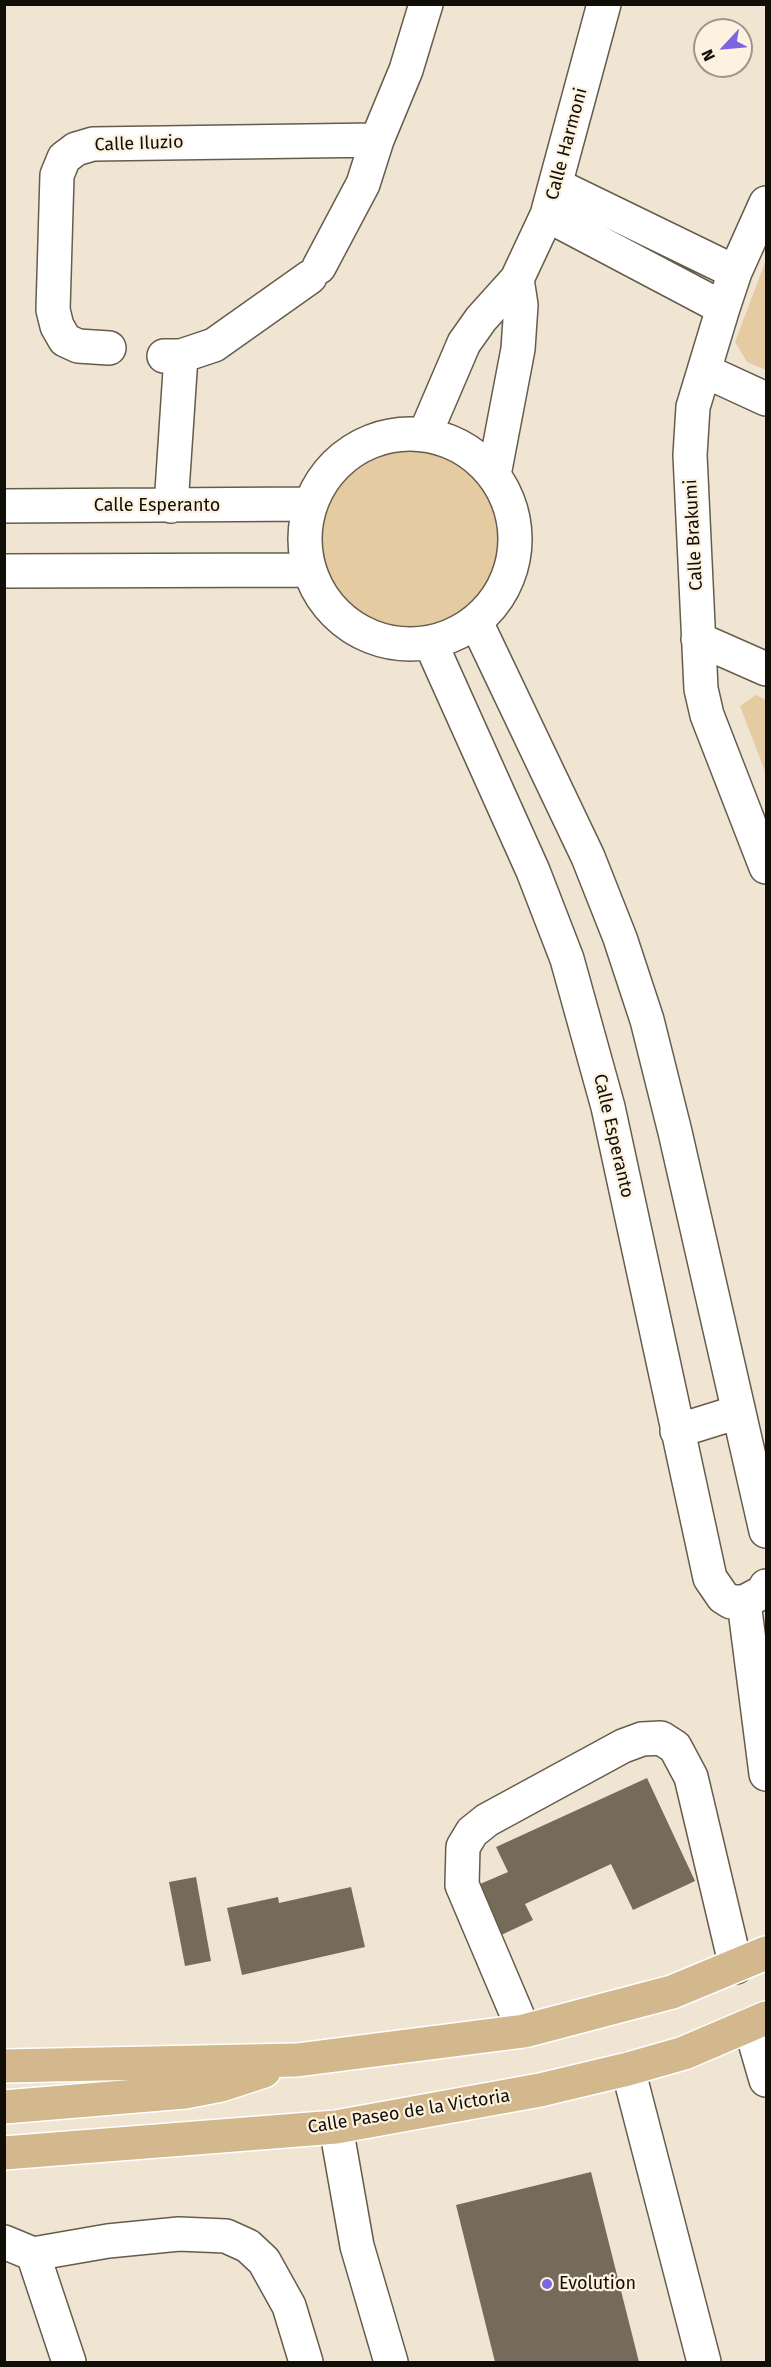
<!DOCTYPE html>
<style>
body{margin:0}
#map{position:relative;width:771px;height:2367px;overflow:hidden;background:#f0e4d2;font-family:"Fira Sans",sans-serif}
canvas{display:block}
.frame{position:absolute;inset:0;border:6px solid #110e08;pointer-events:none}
.north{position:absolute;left:693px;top:18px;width:60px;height:60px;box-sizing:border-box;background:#fdf1df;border:2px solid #9f9689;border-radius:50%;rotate:244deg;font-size:16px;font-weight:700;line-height:24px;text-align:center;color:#110e08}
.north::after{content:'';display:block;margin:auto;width:21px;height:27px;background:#7c65e0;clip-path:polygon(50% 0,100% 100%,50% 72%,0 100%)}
</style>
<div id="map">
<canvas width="771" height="2367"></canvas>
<div class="frame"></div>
<div class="north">N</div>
</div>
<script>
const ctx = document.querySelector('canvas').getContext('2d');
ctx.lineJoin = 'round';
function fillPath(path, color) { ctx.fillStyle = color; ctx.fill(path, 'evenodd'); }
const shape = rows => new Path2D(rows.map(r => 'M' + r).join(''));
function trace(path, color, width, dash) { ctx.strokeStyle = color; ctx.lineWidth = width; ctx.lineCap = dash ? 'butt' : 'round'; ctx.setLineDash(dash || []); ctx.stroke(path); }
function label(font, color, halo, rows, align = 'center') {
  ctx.font = font + ' "Fira Sans",sans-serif'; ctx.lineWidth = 4.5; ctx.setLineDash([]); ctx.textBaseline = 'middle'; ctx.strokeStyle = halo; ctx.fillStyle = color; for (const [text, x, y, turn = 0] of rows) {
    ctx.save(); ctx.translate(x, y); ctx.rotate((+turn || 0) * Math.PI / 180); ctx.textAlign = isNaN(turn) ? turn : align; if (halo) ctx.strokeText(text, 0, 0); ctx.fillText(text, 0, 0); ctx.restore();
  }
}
const green = shape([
 [766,260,766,370,747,362,735,342],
 '322 541a90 90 0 1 1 180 0a90 90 0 1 1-180 0Z',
 [756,695,766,700,766,774,740,706]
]);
const building = shape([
 [647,1778,695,1881,633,1910,611,1864,525,1904,533,1920,497,1937,473,1887,508,1872,496,1847],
 [196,1877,211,1961,185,1966,169,1882],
 [351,1887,365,1947,242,1975,227,1908,278,1897,279,1903],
 [591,2172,639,2362,495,2362,456,2205]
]);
const minor = shape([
 [556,185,735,272],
 [766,203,735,272,723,308,693,407,690,455,701,689,707,715,766,867],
 [547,215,723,308],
 [319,267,363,184,377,140,406,70,426,4],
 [109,348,78,346,65,340,57,326,53,310,57,175,64,158,76,149,93,144,377,140],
 [164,356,181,356,214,345,310,277],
 [705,371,766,399],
 '305 539a105 105 0 1 1 210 0a105 105 0 1 1-210 0Z',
 [425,434,464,343,481,319,517,279,547,215,604,4],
 [494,475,518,349,521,305,517,279],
 [4,506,310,504],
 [171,506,181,356],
 [4,571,308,570],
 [476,622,588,857,620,938,647,1020,675,1132,766,1531],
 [698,639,766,669],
 [431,644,533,871,567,959,608,1107,710,1578,723,1597,731,1602,744,1602,763,1592,766,1586],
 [677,1431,738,1412],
 [744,1602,766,1774],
 [750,2025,766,2080],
 [524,2031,462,1885,463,1847,472,1832,487,1820,623,1746,642,1739,661,1738,675,1747,691,1777,736,1967],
 [628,2069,704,2362],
 [336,2127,357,2246,391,2362],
 [4,2242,33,2254,108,2241,179,2234,226,2236,248,2246,264,2261,289,2306,306,2362],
 [33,2254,69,2362]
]);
const major = shape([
 [4,2066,297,2060,524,2031,672,1992,766,1953],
 [4,2107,185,2092,221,2085,264,2071],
 [4,2153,336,2127,540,2090,628,2069,684,2053,766,2018]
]);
const markers = [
 [547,2284,6,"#7c65e0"]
];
const streetNames = [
 ["Calle Iluzio",139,144,-2],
 ["Calle Harmoni",567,144,-75],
 ["Calle Esperanto",157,506],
 ["Calle Brakumi",694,535,-93],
 ["Calle Esperanto",613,1136,77],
 ["Calle Paseo de la Victoria",409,2112,-9]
];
const poiNames = [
 ["Evolution",559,2284]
];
fillPath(green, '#e5cba2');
fillPath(building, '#766b5b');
trace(minor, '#665c4c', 36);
trace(major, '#fff', 36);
trace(minor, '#fff', 33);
trace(major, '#d2b88c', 33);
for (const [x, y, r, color] of markers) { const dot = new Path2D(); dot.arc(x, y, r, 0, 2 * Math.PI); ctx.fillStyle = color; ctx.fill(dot); trace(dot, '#fdf1df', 2); }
label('18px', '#110e08', '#fdf1df', streetNames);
label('18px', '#110e08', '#fdf1df', poiNames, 'left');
</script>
